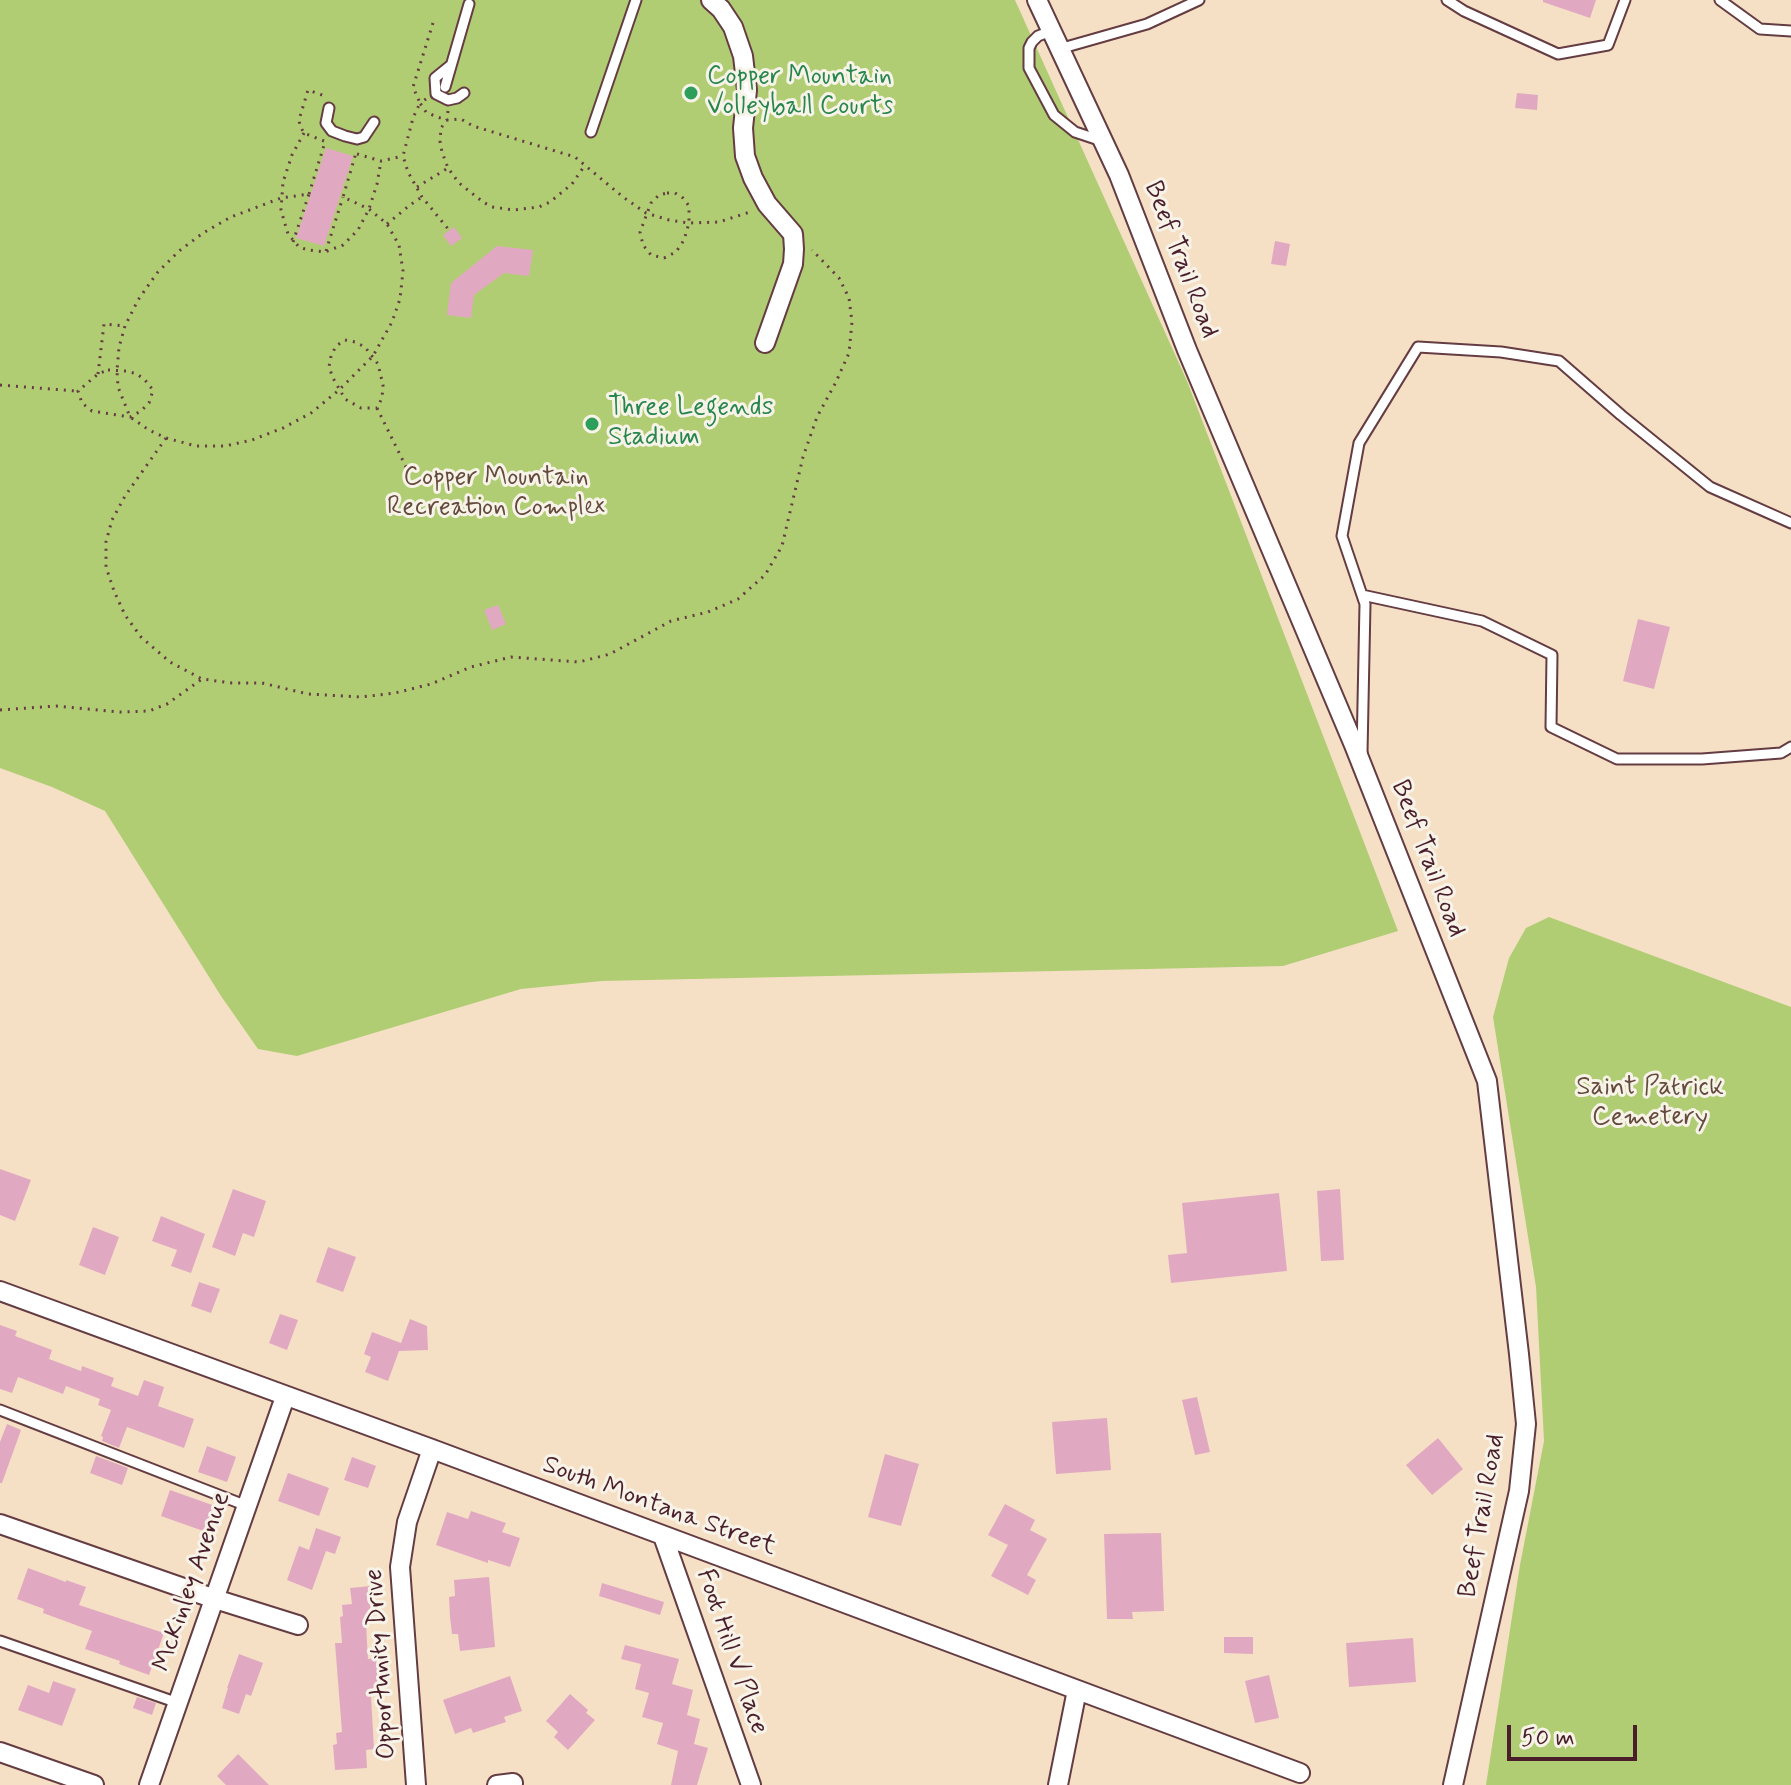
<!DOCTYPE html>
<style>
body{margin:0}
#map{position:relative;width:1791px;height:1785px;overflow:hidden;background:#f5e0c6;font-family:Mynerve,sans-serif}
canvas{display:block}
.scale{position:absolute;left:1507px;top:1725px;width:130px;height:36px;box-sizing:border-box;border:4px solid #4a1f2b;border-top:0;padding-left:10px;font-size:24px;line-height:28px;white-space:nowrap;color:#4a1f2b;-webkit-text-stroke:6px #f7f3e8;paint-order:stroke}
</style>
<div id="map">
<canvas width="1791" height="1785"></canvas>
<div class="scale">50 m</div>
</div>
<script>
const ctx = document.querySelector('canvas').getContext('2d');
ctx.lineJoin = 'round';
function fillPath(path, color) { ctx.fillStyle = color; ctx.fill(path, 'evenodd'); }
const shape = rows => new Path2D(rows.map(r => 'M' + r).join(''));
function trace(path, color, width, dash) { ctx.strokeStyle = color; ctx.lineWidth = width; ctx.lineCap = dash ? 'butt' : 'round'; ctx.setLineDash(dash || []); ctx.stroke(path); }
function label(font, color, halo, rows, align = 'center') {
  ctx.font = font + ' Mynerve,sans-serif'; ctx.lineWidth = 6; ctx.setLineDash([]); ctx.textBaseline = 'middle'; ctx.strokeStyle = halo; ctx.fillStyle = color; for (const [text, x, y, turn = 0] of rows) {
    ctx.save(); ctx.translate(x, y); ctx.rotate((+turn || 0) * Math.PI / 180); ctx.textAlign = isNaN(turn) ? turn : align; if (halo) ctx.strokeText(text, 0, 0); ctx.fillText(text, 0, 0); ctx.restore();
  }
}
const green = shape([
 [0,0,1015,0,1187,381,1398,931,1283,966,602,981,521,989,297,1056,258,1049,221,996,105,811,52,787,0,768],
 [1549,917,1791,1007,1791,1785,1486,1785,1520,1565,1544,1441,1536,1287,1493,1017,1509,958,1526,928]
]);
const building = shape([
 [1543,0,1596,0,1590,18,1543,2],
 [1517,93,1538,95,1537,110,1515,108],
 [326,148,353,156,324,246,296,238],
 [454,227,462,238,451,246,443,235],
 [1275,241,1290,244,1286,266,1271,264],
 [497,246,533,250,529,276,504,273,474,295,471,318,447,315,451,283],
 [498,605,506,624,492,630,484,610],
 [1638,619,1670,627,1654,689,1623,681],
 [0,1169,31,1180,15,1221,0,1215],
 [233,1189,266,1201,254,1237,243,1233,235,1256,212,1247],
 [1340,1189,1344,1260,1321,1261,1317,1191],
 [1279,1193,1287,1271,1171,1283,1168,1255,1187,1253,1182,1203],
 [161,1216,205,1234,191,1273,171,1266,177,1250,152,1241],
 [93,1227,119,1237,105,1275,79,1265],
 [328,1247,356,1257,343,1292,316,1282],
 [199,1282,220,1289,211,1313,191,1306],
 [280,1314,298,1320,287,1350,269,1343],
 [410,1319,427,1326,428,1350,399,1351,388,1381,365,1372,371,1357,364,1354,372,1332,401,1343],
 [0,1325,17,1331,15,1336,52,1350,49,1359,81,1371,82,1366,114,1378,111,1386,138,1396,144,1380,164,1387,158,1406,194,1419,184,1448,127,1427,119,1448,102,1441,103,1437,101,1436,111,1410,98,1405,100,1399,66,1386,63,1394,18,1377,12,1393,0,1389],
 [1197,1397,1210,1452,1195,1455,1182,1400],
 [1107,1418,1111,1470,1056,1474,1052,1422],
 [7,1424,21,1430,2,1483,0,1483,0,1442],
 [1438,1438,1463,1469,1432,1495,1406,1465],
 [207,1446,236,1457,227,1482,198,1472],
 [885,1454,919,1464,901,1526,868,1517],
 [96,1456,128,1468,122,1485,90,1473],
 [352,1457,376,1466,368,1488,344,1480],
 [288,1473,329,1488,319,1516,278,1501],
 [170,1490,215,1506,206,1532,161,1516],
 [1005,1504,1035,1520,1030,1530,1047,1539,1027,1575,1036,1580,1028,1595,991,1576,1008,1545,988,1535],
 [471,1511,506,1523,502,1532,520,1538,510,1567,488,1560,488,1563,436,1545,447,1512,468,1519],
 [316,1528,341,1537,335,1554,326,1551,312,1590,287,1580,299,1546,309,1550],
 [1161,1533,1164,1611,1132,1612,1133,1619,1107,1619,1104,1534],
 [28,1568,66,1582,66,1580,86,1587,79,1605,164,1633,149,1675,119,1664,120,1661,85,1649,92,1631,43,1613,44,1609,17,1599],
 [489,1577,495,1647,460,1651,458,1634,452,1634,450,1617,449,1597,455,1596,454,1580],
 [602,1583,664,1602,660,1615,599,1596],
 [371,1586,375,1623,366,1624,368,1659,376,1658,379,1696,371,1696,374,1749,366,1750,367,1768,335,1770,333,1745,337,1744,336,1733,342,1732,335,1643,342,1643,340,1617,343,1616,342,1605,352,1604,350,1588],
 [1224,1637,1253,1637,1253,1654,1224,1653],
 [1413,1638,1416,1682,1349,1687,1346,1643],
 [625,1645,679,1659,672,1684,693,1690,687,1715,700,1719,694,1744,708,1748,697,1785,671,1785,678,1751,657,1744,663,1723,642,1717,649,1693,635,1689,641,1664,621,1659],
 [239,1654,263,1663,251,1696,246,1694,239,1714,222,1708,228,1688,227,1688],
 [1269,1675,1279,1718,1255,1723,1245,1681],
 [510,1676,522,1711,504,1717,506,1722,473,1733,471,1728,455,1734,443,1700],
 [53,1681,76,1689,62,1726,18,1710,28,1685,49,1693],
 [570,1694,588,1710,586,1713,595,1720,568,1750,554,1737,558,1732,546,1721],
 [137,1697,156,1703,152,1715,133,1708],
 [238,1754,269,1785,226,1785,217,1776]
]);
const path = shape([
 [433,23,413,87,420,103,413,118,403,156,408,172,422,197,449,230],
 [426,99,420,103,426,112,437,117,447,120,461,119,473,126,575,157,623,197,646,213,669,220,689,223,719,222,753,211],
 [448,111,447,120,441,128,440,141,442,152,448,168,459,183,483,202,492,207,514,210,539,207,550,202,572,184,585,165],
 [304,133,292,155,283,182,281,210,288,234,299,247,308,250,325,252,343,245,358,230,369,209,377,184,381,161],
 [324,141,304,133,300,126,299,120,308,90,325,96],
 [357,154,381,161,403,156],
 [417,187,448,168],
 [667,193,675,193,683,198,689,206,689,223,684,240,676,252,664,258,651,255,643,245,640,232,651,203,659,195,667,193],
 [309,194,325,142],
 [387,224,410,205,422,197],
 [293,242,309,194,281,198,231,217,203,233,179,251,157,273,138,300,125,326,119,347,117,371,118,387,130,417,149,430,166,438,196,446,225,446,252,440,283,428,311,413,339,390,373,356,392,322,400,299,403,271,399,245,387,224,369,209,343,197,356,153],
 [326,251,343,197],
 [345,340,355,342,365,347,378,364,383,385,382,398,377,408,361,408,345,399,333,378,329,367,331,356,336,346,345,340],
 [108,370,126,371,137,374,145,380,153,390,149,403,141,411,130,417,92,411,82,403,78,391,98,374,108,370],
 [98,374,104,324,125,326],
 [0,385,76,391],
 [377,408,410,475],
 [166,438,125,496,112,520,106,542,106,567,114,591,125,615,141,637,170,662,202,679,232,683,262,683,308,694,361,697,395,693,431,684,471,667,511,657,579,662,610,654,671,621,708,612,738,599,765,575,782,546,803,457,817,417,836,382,849,353,852,322,849,298,839,278,812,250],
 [0,710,56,706,120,712,149,711,167,704,202,679]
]);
const lane = shape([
 [1447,0,1464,11,1558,54,1608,45,1625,0],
 [1720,0,1760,29,1791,31],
 [1051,31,1038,36,1032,42,1029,48,1029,68,1054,115,1075,132,1102,141],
 [1059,49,1147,24,1199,0],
 [451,65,435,78,436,94,448,100,457,98,464,93],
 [445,87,469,4],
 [329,108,326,123,332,131,345,136,357,139,364,137,374,122],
 [591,132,636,0],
 [1362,595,1482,621,1552,655,1551,727,1617,759,1702,759,1781,753,1791,747],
 [1362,753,1365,604,1342,536,1359,443,1418,347,1501,352,1559,361,1621,415,1710,487,1791,523],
 [0,1410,247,1506],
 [0,1641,178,1703]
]);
const street = shape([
 [711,0,721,9,733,27,743,56,747,90,743,128,745,156,753,178,767,204,793,234,794,249,793,264,765,343],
 [1037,0,1119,175,1187,350,1354,745,1487,1081,1519,1354,1526,1424,1519,1491,1453,1785],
 [0,1291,432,1449,1300,1773],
 [0,1524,215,1599,298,1625],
 [663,1536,751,1785],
 [0,1752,94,1785],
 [149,1785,285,1397],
 [416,1785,400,1567,407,1522,432,1449],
 [497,1785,513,1783],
 [1058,1785,1077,1690]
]);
const markers = [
 [691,93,8,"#2e9e5b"],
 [592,424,8,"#2e9e5b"]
];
const leisureNames = [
 ["Copper Mountain",707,78],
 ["Volleyball Courts",707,108],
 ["Three Legends",608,409],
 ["Stadium",608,439]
];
const streetNames = [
 ["Beef Trail Road",1180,260,69],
 ["Beef Trail Road",1427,859,69],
 ["South Montana Street",659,1507,20],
 ["Beef Trail Road",1483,1516,-80],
 ["McKinley Avenue",193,1582,-71],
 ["Foot Hill V Place",731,1652,71],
 ["Opportunity Drive",382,1664,-94]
];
const parkNames = [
 ["Copper Mountain",496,479],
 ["Recreation Complex",496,509],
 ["Saint Patrick",1650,1089],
 ["Cemetery",1650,1119]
];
fillPath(green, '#b1cd74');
fillPath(building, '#e1a9c1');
trace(lane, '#643c42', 13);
trace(street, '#643c42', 22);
trace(path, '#643c42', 3, [2, 6]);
trace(lane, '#fff', 9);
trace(street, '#fff', 18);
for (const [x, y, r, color] of markers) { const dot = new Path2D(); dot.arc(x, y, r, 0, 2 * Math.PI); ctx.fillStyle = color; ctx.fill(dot); trace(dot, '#f7f3e8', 3); }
label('26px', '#27864d', '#f7f3e8', leisureNames, 'left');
label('26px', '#4a1f2b', '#f7f3e8', streetNames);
label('26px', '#644a3d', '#f7f3e8', parkNames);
</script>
